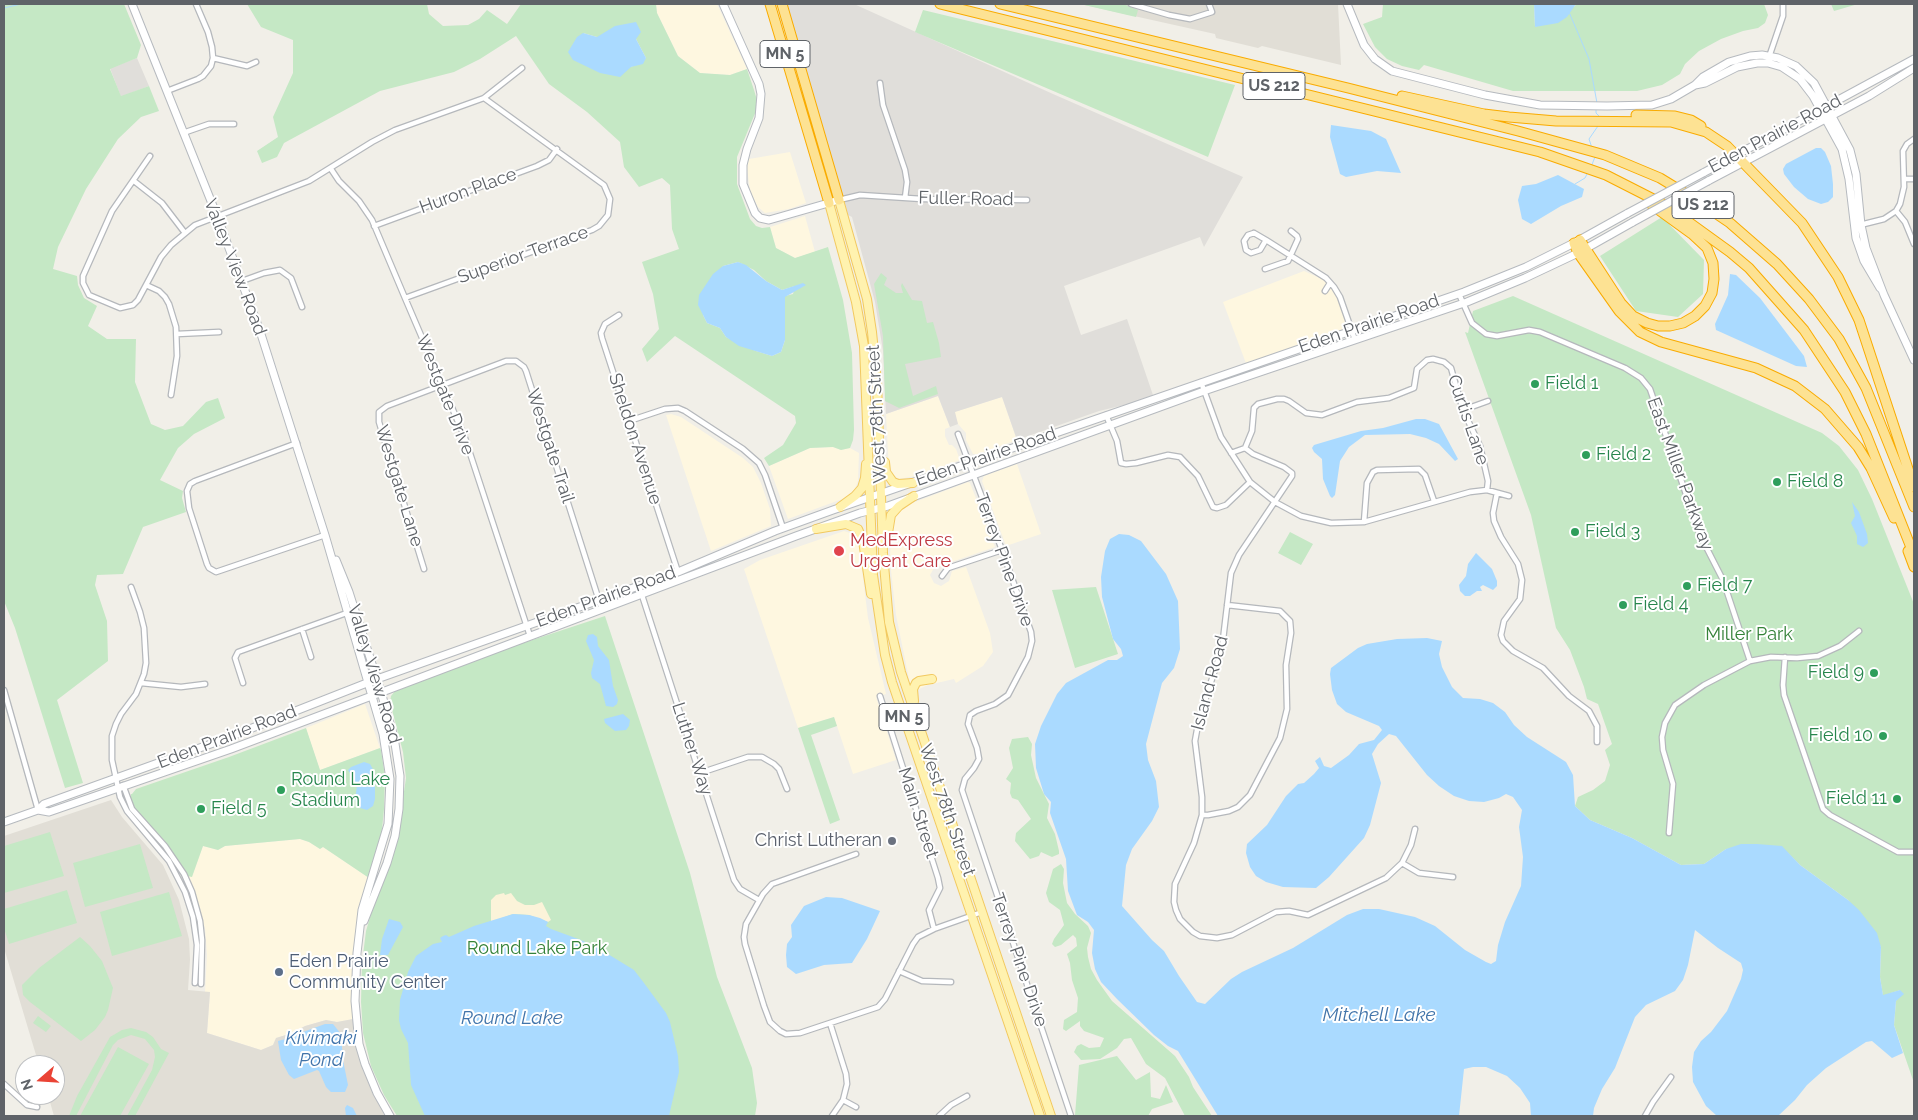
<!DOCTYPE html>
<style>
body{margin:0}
#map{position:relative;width:1918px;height:1120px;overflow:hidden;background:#f1efe8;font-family:Raleway,sans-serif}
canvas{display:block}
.frame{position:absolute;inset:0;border:5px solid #5f6368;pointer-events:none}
.north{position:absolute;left:15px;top:1055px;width:50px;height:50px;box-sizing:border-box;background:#fff;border:1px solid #bfc1c3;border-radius:50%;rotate:251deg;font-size:14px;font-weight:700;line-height:20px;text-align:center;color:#5f6368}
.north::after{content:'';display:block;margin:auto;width:18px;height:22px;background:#ea4335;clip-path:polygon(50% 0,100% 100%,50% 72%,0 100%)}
</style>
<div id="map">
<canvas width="1918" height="1120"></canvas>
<div class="frame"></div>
<div class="north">N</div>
</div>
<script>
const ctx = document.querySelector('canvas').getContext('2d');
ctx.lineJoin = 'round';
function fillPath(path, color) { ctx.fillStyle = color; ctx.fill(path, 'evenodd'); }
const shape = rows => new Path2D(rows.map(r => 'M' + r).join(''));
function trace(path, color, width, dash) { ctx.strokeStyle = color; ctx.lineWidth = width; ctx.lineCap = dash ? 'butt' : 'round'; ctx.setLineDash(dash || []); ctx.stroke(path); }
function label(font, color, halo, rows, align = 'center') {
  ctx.font = font + ' Raleway,sans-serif'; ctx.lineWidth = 4; ctx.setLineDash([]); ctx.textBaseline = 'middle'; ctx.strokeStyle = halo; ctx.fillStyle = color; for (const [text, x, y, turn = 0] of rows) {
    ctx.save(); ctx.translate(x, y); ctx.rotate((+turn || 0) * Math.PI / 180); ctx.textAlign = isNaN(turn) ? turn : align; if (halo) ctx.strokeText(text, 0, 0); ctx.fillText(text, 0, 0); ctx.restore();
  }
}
const commercial = shape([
 [656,4,717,4,747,69,730,75,700,73,678,56,657,13],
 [790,152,806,203,789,209,765,213,758,207,750,191,747,168,749,159],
 [805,216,815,252,795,258,776,248,770,227],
 [1304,271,1324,280,1326,278,1334,287,1352,330,1247,366,1223,302],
 [938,396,950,427,945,429,945,436,949,445,952,445,956,449,960,460,921,475,899,479,889,472,886,414],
 [1002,397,1017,440,977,454,973,454,966,440,966,433,958,424,954,412],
 [671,414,681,417,743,458,753,467,761,483,770,509,771,526,711,551,666,415],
 [833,447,841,450,850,448,859,453,858,481,855,489,845,498,788,519,769,466,810,448],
 [1017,464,1041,534,1006,546,982,481,984,476],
 [968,482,970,483,995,547,934,568,930,575,934,583,941,586,949,581,952,571,966,567,990,633,993,652,983,666,956,683,954,679,928,685,917,690,910,684,896,615,890,562,891,525,893,519,901,509,907,505],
 [844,531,853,534,859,546,868,618,886,694,876,697,896,760,853,774,834,717,798,728,744,569,760,560],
 [365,704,380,748,320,770,306,728],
 [300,839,309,842,320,849,323,847,369,878,354,951,353,1019,337,1022,326,1020,305,1026,292,1033,276,1038,273,1045,261,1050,207,1033,210,993,205,992,207,955,205,928,187,876,192,876,203,846,218,850,225,846]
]);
const industrial = shape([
 [789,4,854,4,1053,94,1243,177,1204,247,1200,237,1064,286,1081,335,1127,319,1154,398,1099,411,1017,440,1002,397,955,412,958,424,950,427,938,396,886,414,883,351,875,302,852,217,842,212,782,6],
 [137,58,149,86,121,97,110,68]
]);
const education = shape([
 [1080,4,1338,4,1341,65,1262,46,1258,48,1216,38,1215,34],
 [111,800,122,817,163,865,179,900,189,939,190,960,188,990,210,992,207,1033,261,1050,273,1045,276,1038,292,1033,305,1026,326,1020,337,1022,353,1019,357,1047,364,1072,373,1094,385,1116,54,1116,48,1095,55,1095,55,1065,39,1065,4,948,4,836]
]);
const green = shape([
 [4,4,124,4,141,45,137,58,110,69,121,96,149,86,159,111,141,117,118,139,86,189,58,247,53,269,77,276,78,285,84,298,97,306,88,326,107,339,136,339,135,382,151,424,165,430,183,426,206,402,218,398,225,418,194,434,178,448,160,480,183,491,182,498,186,512,143,527,123,574,97,575,95,585,107,621,108,661,57,700,83,783,65,788,15,628,4,601],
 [247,4,427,4,429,14,443,26,468,25,479,19,487,10,507,24,521,4,656,4,657,13,678,56,700,73,730,75,747,69,754,90,757,100,756,111,737,157,737,184,750,219,756,226,762,228,770,227,776,248,795,258,828,247,843,300,852,353,854,430,853,440,850,448,841,450,833,447,810,448,769,466,764,458,783,445,796,423,795,416,675,336,647,362,642,349,659,329,653,294,642,262,679,249,672,229,670,185,662,178,639,187,624,167,620,142,587,112,549,84,516,36,480,59,454,72,380,91,284,143,277,157,262,163,257,151,278,137,273,117,293,73,293,40,261,27],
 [583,33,597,37,636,39,646,58,631,67],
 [738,262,754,270,766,281,782,290,795,286,793,294,785,296,785,340,781,352,772,356,756,351,726,337,720,328,707,323,703,315,723,266],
 [1080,4,1123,4,1138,10,1136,17],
 [1383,4,1534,4,1535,27,1575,6,1576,4,1764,4,1768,15,1765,23,1758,28,1743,31,1721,39,1699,51,1685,64,1680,74,1662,85,1637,91,1513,91,1424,65,1419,70,1402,66,1387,59,1375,47,1363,24,1382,17],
 [1831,4,1858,4,1834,11],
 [923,10,1235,85,1208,157,915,32],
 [1662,217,1704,260,1703,294,1678,317,1636,311,1600,256],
 [881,273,887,278,884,285,896,293,903,293,901,286,902,283,912,300,922,301,927,323,933,322,939,343,941,357,905,364,913,396,936,386,938,394,899,408,885,401,883,336,874,284],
 [1513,296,1822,433,1839,446,1858,470,1872,499,1914,604,1914,1083,1894,1025,1896,1001,1900,990,1883,996,1880,977,1881,947,1848,900,1800,865,1781,846,1726,849,1704,864,1681,865,1632,838,1590,820,1575,806,1578,797,1593,790,1605,781,1610,765,1605,750,1612,744,1598,704,1587,699,1584,687,1570,650,1556,628,1531,515,1465,332,1468,333,1473,311],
 [1290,532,1313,544,1301,565,1278,553],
 [1096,587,1118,654,1075,668,1052,590],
 [605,616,690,873,717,977,752,1068,757,1103,755,1116,397,1116,384,1095,371,1066,363,1033,361,1002,362,963,366,931,375,900,389,868,396,846,406,778,403,752,390,702,391,696,395,691,508,648],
 [834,717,837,726,811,735,840,820,830,824,798,728],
 [306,728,320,770,380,748,381,750,385,776,384,809,381,840,369,878,323,847,320,849,309,842,300,839,225,846,218,850,203,846,192,877,187,876,164,840,136,810,131,801,131,794,132,794,136,789,229,757],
 [1028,737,1032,744,1031,755,1036,778,1049,804,1047,818,1055,834,1059,851,1059,854,1052,857,1041,852,1039,856,1030,859,1015,841,1016,833,1031,819,1018,800,1012,798,1010,793,1011,783,1006,779,1013,768,1009,748,1012,739],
 [50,832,64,876,4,893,4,846],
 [140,844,153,888,85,907,73,863],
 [1061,864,1064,869,1063,883,1067,903,1075,914,1088,926,1091,933,1087,948,1088,957,1091,969,1097,980,1112,1001,1175,1056,1189,1077,1193,1087,1212,1116,1185,1116,1165,1078,1146,1064,1131,1038,1124,1039,1117,1048,1100,1059,1081,1060,1074,1052,1077,1046,1081,1044,1089,1048,1100,1047,1104,1038,1084,1031,1080,1026,1080,1021,1066,1031,1063,1029,1064,1020,1077,1012,1078,998,1072,980,1070,963,1067,954,1077,946,1076,938,1073,935,1061,945,1055,947,1052,944,1054,939,1064,925,1060,910,1049,902,1046,893,1053,869],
 [67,890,77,923,9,944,4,928,4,909],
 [169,892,182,936,112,956,100,912],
 [80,937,90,946,102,961,113,988,108,1010,105,1017,95,1030,81,1041,30,1002,23,995,22,985,39,968],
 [38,1016,51,1026,46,1032,33,1023],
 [131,1028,146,1032,153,1037,161,1049,169,1053,135,1116,127,1116,152,1070,155,1057,154,1050,145,1039,131,1035,118,1040,113,1045,76,1116,69,1116,77,1096,110,1037,122,1030],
 [118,1047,149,1064,120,1116,80,1116],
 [1117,1056,1136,1080,1150,1072,1151,1097,1160,1099,1166,1085,1173,1102,1152,1109,1148,1116,1075,1115,1079,1065]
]);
const sand = shape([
 [504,893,505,895,511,893,517,901,525,905,534,905,542,902,551,920,548,922,529,915,513,914,491,922,491,900,496,895]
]);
const water = shape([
 [1534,4,1576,4,1567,17,1558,23,1535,27],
 [636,22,641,32,636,39,646,58,643,64,631,67,620,77,600,73,573,60,568,52,577,37,583,33,597,37,615,26],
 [1331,125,1371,131,1386,139,1401,173,1377,171,1346,177,1340,174,1330,137],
 [1816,148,1821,148,1825,152,1831,166,1833,184,1833,197,1828,202,1821,204,1808,199,1794,187,1784,174,1783,169,1786,164],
 [1558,175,1584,189,1582,197,1561,206,1531,224,1522,219,1518,200,1522,186,1536,184],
 [738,262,746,265,766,281,782,290,803,283,806,285,785,297,785,340,781,352,772,356,739,346,726,337,720,328,707,323,698,305,699,295,713,274,723,266],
 [1730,274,1736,275,1760,298,1804,356,1807,367,1796,366,1716,330,1715,324,1728,295],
 [1416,419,1425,419,1439,424,1458,459,1455,461,1439,444,1426,438,1410,434,1365,435,1349,447,1340,461,1335,495,1332,498,1330,496,1323,479,1322,459,1314,452,1312,448,1314,445,1361,431,1383,428],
 [1852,502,1859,512,1867,534,1868,543,1863,547,1857,544,1857,536,1851,523,1855,516],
 [1119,534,1129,535,1141,541,1166,574,1178,601,1180,649,1174,668,1162,683,1146,744,1148,760,1156,781,1159,807,1152,821,1132,849,1126,865,1122,906,1152,940,1164,951,1179,976,1197,1002,1205,1004,1231,979,1242,972,1293,948,1347,915,1363,909,1379,909,1415,917,1435,926,1465,950,1486,962,1491,964,1496,961,1498,945,1505,922,1521,886,1523,857,1519,827,1522,810,1513,797,1506,794,1499,798,1484,802,1469,801,1454,796,1439,786,1427,775,1396,736,1389,734,1378,744,1372,754,1381,783,1370,825,1364,838,1329,877,1316,888,1283,887,1266,882,1256,876,1250,867,1246,853,1247,844,1267,825,1286,796,1298,784,1304,783,1314,774,1319,768,1315,761,1320,757,1324,766,1331,768,1349,755,1359,744,1374,740,1382,730,1379,726,1346,712,1337,704,1332,690,1330,674,1331,668,1358,648,1367,644,1397,639,1427,638,1442,641,1439,654,1442,667,1452,687,1463,698,1480,699,1493,703,1505,712,1514,725,1527,737,1566,762,1573,775,1575,806,1590,820,1632,838,1681,865,1704,864,1726,849,1741,844,1757,844,1782,846,1800,865,1848,900,1859,910,1877,933,1881,947,1880,977,1883,995,1900,990,1904,994,1896,1001,1894,1025,1903,1053,1892,1058,1872,1041,1866,1042,1826,1068,1807,1085,1795,1100,1778,1116,1717,1116,1706,1106,1693,1082,1692,1067,1694,1052,1701,1041,1711,1032,1727,1011,1741,979,1743,970,1741,963,1718,948,1695,930,1688,965,1683,980,1675,991,1646,1005,1635,1017,1615,1068,1602,1089,1594,1108,1593,1116,1531,1116,1530,1103,1520,1088,1507,1076,1486,1067,1473,1067,1464,1069,1459,1116,1218,1116,1178,1051,1168,1046,1154,1035,1117,999,1101,982,1095,969,1092,953,1094,930,1088,922,1077,915,1068,891,1066,859,1050,813,1051,802,1044,794,1036,768,1035,744,1041,726,1057,694,1066,683,1108,660,1117,660,1123,656,1121,649,1113,639,1102,597,1101,577,1105,551,1110,539],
 [1476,553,1492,569,1497,581,1497,586,1493,590,1483,585,1480,587,1482,591,1477,591,1470,596,1465,596,1460,591,1459,585,1466,576,1468,564],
 [593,634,597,637,598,646,609,660,613,686,618,700,617,704,613,707,606,706,600,684,592,678,591,673,594,660,586,641,588,635],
 [623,714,630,720,629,726,626,730,615,731,605,723,604,719],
 [364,762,370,764,375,773,375,799,373,806,367,810,360,808,355,800,357,785,348,770,351,767],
 [826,897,842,898,880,911,867,939,852,963,824,965,796,974,787,967,786,955,787,944,792,937,791,925,804,906],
 [513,914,529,915,540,918,548,922,546,926,551,929,581,940,598,948,634,970,644,983,666,1013,670,1022,678,1056,679,1072,669,1116,425,1116,411,1085,408,1043,401,1029,399,1020,400,1000,408,972,416,956,433,944,442,942,440,938,443,936,446,935,449,937,474,926],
 [389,919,400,922,403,927,388,955,380,955,382,939],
 [325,1024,333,1024,341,1034,343,1060,348,1085,345,1092,331,1092,326,1087,319,1071,317,1070,294,1079,289,1075,281,1060,278,1041,293,1037,303,1032],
 [347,1105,353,1108,357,1116,346,1116,345,1108]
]);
const stream = shape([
 [4,8,21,4],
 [1569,12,1589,59,1597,103],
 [1596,109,1596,113,1599,116],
 [1592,148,1589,139,1598,126],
 [1591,167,1595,157],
 [1575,184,1585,178,1588,172]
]);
const street = shape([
 [1131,4,1169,15,1190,19,1212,12,1209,4],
 [1769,57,1783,16,1783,4],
 [213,58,247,66,256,62],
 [880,83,883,105,905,170,907,182,905,198],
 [167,91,198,79,203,76,211,66,213,58,212,47,208,32,196,4],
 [183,133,209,124,234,124],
 [150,156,112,211,83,276,83,283,89,295,120,308,133,305,138,300,161,257,171,245,195,225,309,181,372,142,395,130,484,98,522,68],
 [331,169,339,181,359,201,372,220,405,298,465,438,530,636],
 [1904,179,1914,179],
 [134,181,162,203,185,233],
 [839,200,860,195,922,199,1027,200],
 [1896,211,1905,222,1914,244],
 [1860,225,1884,219,1896,211,1900,204,1904,187,1903,151,1907,144,1914,139],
 [374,226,537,166,549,160,557,149],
 [1254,233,1266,240,1260,250,1251,253,1246,250,1244,241,1248,235,1254,233],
 [1266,240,1326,278,1334,287,1340,297,1355,340],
 [1265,269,1288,261,1298,239,1297,236,1291,231],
 [242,281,264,273,280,270,291,278,302,307],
 [146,285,159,291,165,297,169,304,176,327,177,356,171,395],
 [1325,291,1330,283],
 [1459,294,1472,323,1486,334,1497,336,1529,330,1540,332,1625,368,1641,378,1650,389,1700,535,1723,580,1750,661],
 [405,298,592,230,599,226,608,215,610,199,604,185,484,98],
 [619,315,605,324,601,333,602,338,678,572],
 [177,334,219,332],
 [1201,382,1221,437,1250,482,1275,502,1301,516,1331,523,1364,522,1470,492,1487,490,1509,496],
 [1463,410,1488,401],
 [1106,415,1117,441,1121,463,1126,464,1136,463,1168,455,1180,457,1198,476,1213,507,1217,508,1226,505,1250,482],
 [629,421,665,409,678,408,685,411,743,449,759,463,765,475,783,528],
 [958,434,1002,550,1031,632,1032,641,1028,657,1008,695,995,704,976,711,970,715,968,724,977,748,979,759,974,768,965,779,962,790,1071,1116],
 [297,443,195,481,190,484,187,491,189,508,207,564,209,568,216,572,325,535],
 [1245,448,1253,454,1284,467,1292,473,1292,476,1239,555,1231,573,1222,648,1199,719,1195,741,1202,797,1202,815,1194,843,1175,884,1174,902,1176,910,1180,919,1193,932,1200,936,1217,938,1232,935,1276,912,1289,911,1308,915,1386,878,1402,863,1411,845,1415,829],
 [1231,453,1245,448,1252,431,1254,408,1258,404,1277,399,1284,399,1289,401,1306,413,1322,415,1357,402,1389,398,1414,388,1417,369,1427,360,1433,359,1444,362,1451,368,1463,410,1480,446,1488,481,1487,490],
 [1497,493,1493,513,1494,521,1501,537,1518,564,1522,580,1520,599,1504,621,1501,635,1503,641,1513,651,1543,668,1569,696,1589,711,1597,726,1597,742],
 [1364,522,1367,483,1373,472,1377,470,1419,469,1425,475,1434,501],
 [424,569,379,422,379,412,387,406,506,361,516,361,524,367,526,371,602,610],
 [942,576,948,568,1002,550],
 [639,586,734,880,740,889,759,900],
 [131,587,140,612,144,628,146,663,144,674,136,694,121,714,116,724,112,736,112,760,120,797,127,811,169,861,185,892,193,917,197,945,195,983],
 [302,629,311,657],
 [1785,657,1783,685,1784,695,1823,809,1830,815,1898,852,1914,852],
 [141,683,181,687,205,684],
 [243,683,235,658,238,652,355,610],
 [4,690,38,810],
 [880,696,938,878,940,888,929,910,934,929],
 [700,773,748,757,762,757,774,764,779,769,787,789],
 [123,785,132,809,165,846,184,874,192,892,200,921,202,940,201,984],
 [1202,815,1208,815,1229,811,1238,807,1250,795,1280,738,1287,709,1286,665,1291,633,1290,621,1280,611,1227,605],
 [1669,833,1673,784,1663,750,1662,737,1665,723,1675,705,1704,685,1750,661,1771,657,1797,658,1818,656,1840,646,1859,631],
 [856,854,772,884,763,894,746,924,744,937,745,944,764,1006,770,1022,780,1031,786,1034,800,1033,878,1007,885,999,913,944,918,937,934,929,982,912],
 [1402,863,1419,873,1453,877],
 [899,971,922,981,951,982],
 [830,1023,846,1074,847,1084,843,1100,832,1116],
 [4,1084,27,1105,37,1107],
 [843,1100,856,1107],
 [939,1116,951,1105,967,1096],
 [1645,1116,1653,1102,1671,1077]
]);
const secondary = shape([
 [132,4,217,216,260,331,325,535,383,734,390,779,388,824,362,910,357,953,355,1001,359,1044,365,1064,377,1093,390,1116],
 [723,4,759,84,761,94,759,118,747,149,743,165,743,184,755,213,760,218,769,220,839,200],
 [1347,4,1364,45,1375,59,1392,71,1485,95,1540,105,1607,106,1652,105,1671,99,1695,85,1703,77,1729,62,1750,56,1762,55,1778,58,1796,66,1814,83,1850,150,1856,174,1861,225,1866,248,1884,295,1914,360],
 [1695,85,1705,83,1737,67,1757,63,1768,63,1782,67,1800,79,1813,96,1842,149,1849,179,1856,238,1864,261,1880,288],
 [1703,173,1914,59],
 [1708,181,1869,96,1914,68],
 [336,560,349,592,381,692,394,737,400,776,399,809,395,836,387,863,364,921],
 [38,810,49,812,231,749,796,536,860,513,888,506,1204,391,1467,302,1525,278,1578,253,1633,222],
 [4,822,38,810,44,804,219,741,377,679,678,572,775,531,833,510,1464,292,1526,267,1574,243,1628,213]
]);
const primary = shape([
 [839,200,867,299,872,332,877,382,883,553,889,622,901,672,1051,1116],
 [829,203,856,302,864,346,873,575,885,655,892,682,1040,1116],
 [885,462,886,472,893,482,898,484,913,483],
 [840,507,855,496,862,488,865,478,866,464],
 [816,529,846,524,858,529,863,541,871,594],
 [887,539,891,515,899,506,914,496],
 [914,701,913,689,916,683,919,681,932,679]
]);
const highway = shape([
 [770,4,829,203],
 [782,4,839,200],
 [940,4,1540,152,1606,175,1665,205,1730,252,1749,268,1804,330,1845,392,1866,434,1914,555],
 [1000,4,1348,88,1518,131,1605,155,1660,178,1696,200,1730,223,1777,264,1809,299,1839,339,1866,388,1914,507],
 [1402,96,1484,114,1509,117,1556,121,1671,122,1706,132,1727,146,1802,223,1838,277,1859,320,1914,487],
 [1636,115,1675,116,1691,120,1701,126],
 [1580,240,1621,303,1633,316,1647,323,1658,326,1670,326,1683,323,1695,316,1705,306,1712,293,1714,279,1713,263,1707,248,1692,234,1652,205],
 [1574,243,1578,253,1619,311,1640,332,1661,342,1756,368,1795,386,1825,409,1858,447,1871,468,1894,518],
 [1908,551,1914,567]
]);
const secondaryBridge = shape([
 [1628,213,1703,173],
 [1633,222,1708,181]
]);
const markers = [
 [1535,384,5,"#2e9e5b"],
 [1586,455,5,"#2e9e5b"],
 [1777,482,5,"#2e9e5b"],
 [1575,532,5,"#2e9e5b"],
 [839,551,6,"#e0444e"],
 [1687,586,5,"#2e9e5b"],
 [1623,605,5,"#2e9e5b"],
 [1874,673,5,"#2e9e5b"],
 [1883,736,5,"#2e9e5b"],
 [281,790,5,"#2e9e5b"],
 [1897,799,5,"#2e9e5b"],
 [201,809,5,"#2e9e5b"],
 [892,841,5,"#6b7280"],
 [279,972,5,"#5c6f8a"]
];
const shields = [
 [785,54,50],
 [1274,86,62],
 [1703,205,62],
 [904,717,50]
];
const shieldNames = [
 ["MN 5",785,54],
 ["US 212",1274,86],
 ["US 212",1703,205],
 ["MN 5",904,717]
];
const streetNames = [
 ["Eden Prairie Road",1775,134,-28],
 ["Huron Place",468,191,-20],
 ["Fuller Road",966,199,1],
 ["Superior Terrace",523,255,-20],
 ["Valley View Road",235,267,69],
 ["Eden Prairie Road",1369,324,-19],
 ["Westgate Drive",445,395,68],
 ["West 78th Street",877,414,-93],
 ["Curtis Lane",1468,420,71],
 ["Sheldon Avenue",635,439,72],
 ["Westgate Trail",550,446,72],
 ["Eden Prairie Road",986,457,-19],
 ["East Miller Parkway",1680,474,70],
 ["Westgate Lane",399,486,73],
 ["Terrey Pine Drive",1004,560,70],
 ["Eden Prairie Road",606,597,-20],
 ["Valley View Road",374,674,73],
 ["Island Road",1210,683,-75],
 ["Eden Prairie Road",227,737,-21],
 ["Luther Way",692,749,72],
 ["West 78th Street",947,810,71],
 ["Main Street",918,813,72],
 ["Terrey Pine Drive",1019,960,71]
];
const leisureNames = [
 ["Field 1",1545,384],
 ["Field 2",1596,455],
 ["Field 8",1787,482],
 ["Field 3",1585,532],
 ["Field 7",1697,586],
 ["Field 4",1633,605],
 ["Field 9",1864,673,"right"],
 ["Field 10",1873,736,"right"],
 ["Round Lake",291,780],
 ["Stadium",291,801],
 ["Field 11",1887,799,"right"],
 ["Field 5",211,809]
];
const healthNames = [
 ["MedExpress",850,541],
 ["Urgent Care",850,562]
];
const parkNames = [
 ["Miller Park",1749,635],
 ["Round Lake Park",537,949]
];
const worshipNames = [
 ["Christ Lutheran",882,841]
];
const serviceNames = [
 ["Eden Prairie",289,962],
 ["Community Center",289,983]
];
const waterNames = [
 ["Mitchell Lake",1379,1015],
 ["Round Lake",512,1018],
 ["Kivimaki",321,1038],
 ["Pond",321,1060]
];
fillPath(commercial, '#fef7e0');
fillPath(industrial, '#e0deda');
fillPath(education, '#e1ded6');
fillPath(green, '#c5e8c5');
fillPath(sand, '#fbf3d9');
fillPath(water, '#aadaff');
trace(stream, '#aadaff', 1);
trace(street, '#b5b8bc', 7);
trace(secondary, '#b6babf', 9);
trace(primary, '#f2c960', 10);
trace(highway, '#f9ab00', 11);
trace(street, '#fff', 4.5);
trace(secondary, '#fff', 7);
trace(primary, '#fff2af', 8);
trace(highway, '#fde293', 9);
trace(secondaryBridge, '#b6babf', 9, []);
trace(secondaryBridge, '#fff', 7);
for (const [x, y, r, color] of markers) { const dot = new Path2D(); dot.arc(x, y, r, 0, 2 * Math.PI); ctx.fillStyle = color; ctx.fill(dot); trace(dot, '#fff', 2); }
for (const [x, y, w] of shields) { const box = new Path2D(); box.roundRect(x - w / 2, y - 13.5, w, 27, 4); ctx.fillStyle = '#fff'; ctx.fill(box); trace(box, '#5f6368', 1); }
label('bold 16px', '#5f6368', null, shieldNames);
label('18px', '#5f6368', '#fff', streetNames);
label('18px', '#27864d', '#fff', leisureNames, 'left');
label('18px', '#be3a42', '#fff', healthNames, 'left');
label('18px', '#348238', '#fff', parkNames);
label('18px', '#5b616d', '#fff', worshipNames, 'right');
label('18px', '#4e5e75', '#fff', serviceNames, 'left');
label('italic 19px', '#4174aa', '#fff', waterNames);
</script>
